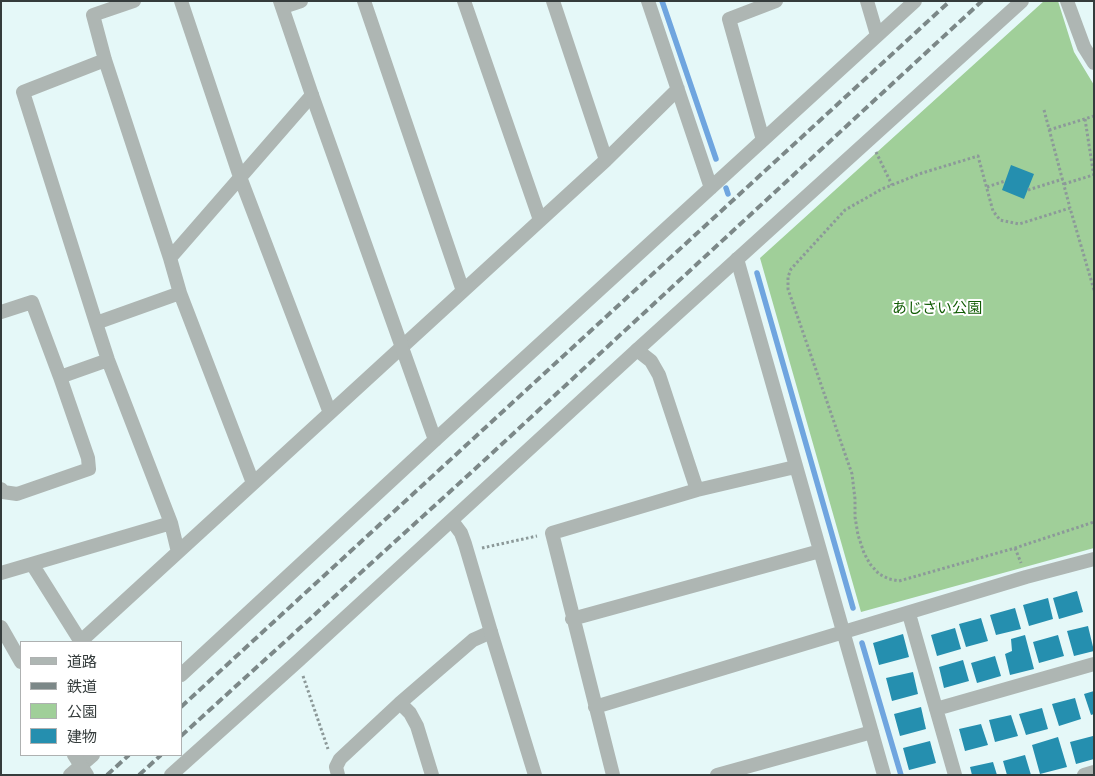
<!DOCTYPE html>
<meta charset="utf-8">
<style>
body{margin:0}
#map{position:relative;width:1095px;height:776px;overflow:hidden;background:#e5f8f8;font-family:"Golos Text","Noto Sans JP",sans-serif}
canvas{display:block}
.frame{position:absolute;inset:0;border:2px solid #353c3c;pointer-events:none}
.legend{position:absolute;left:20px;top:641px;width:162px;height:115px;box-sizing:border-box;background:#fff;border:1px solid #aeb1b1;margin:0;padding:6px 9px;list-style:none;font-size:15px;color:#353c3c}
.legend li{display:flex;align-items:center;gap:10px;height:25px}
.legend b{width:25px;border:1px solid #aeb1b1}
</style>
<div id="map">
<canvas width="1095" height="776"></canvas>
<div class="frame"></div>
<ul class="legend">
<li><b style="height:6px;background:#aeb6b3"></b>道路</li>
<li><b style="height:6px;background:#7c8888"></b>鉄道</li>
<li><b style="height:14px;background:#a0cf99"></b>公園</li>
<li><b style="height:14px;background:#258faf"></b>建物</li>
</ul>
</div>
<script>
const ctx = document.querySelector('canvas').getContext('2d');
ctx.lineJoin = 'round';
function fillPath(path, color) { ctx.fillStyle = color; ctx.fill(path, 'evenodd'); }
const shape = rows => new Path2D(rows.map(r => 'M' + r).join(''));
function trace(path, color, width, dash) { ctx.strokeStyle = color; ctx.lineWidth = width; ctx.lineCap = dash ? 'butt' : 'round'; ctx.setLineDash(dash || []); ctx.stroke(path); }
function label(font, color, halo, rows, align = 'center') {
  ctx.font = font + ' "Golos Text","Noto Sans JP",sans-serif'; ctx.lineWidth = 4; ctx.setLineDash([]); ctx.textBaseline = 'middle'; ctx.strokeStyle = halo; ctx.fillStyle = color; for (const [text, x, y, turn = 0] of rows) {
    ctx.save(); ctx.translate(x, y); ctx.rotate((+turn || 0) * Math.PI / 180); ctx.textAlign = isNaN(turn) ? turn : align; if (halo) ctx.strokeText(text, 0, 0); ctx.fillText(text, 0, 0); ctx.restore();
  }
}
const green = shape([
 [1044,1,1058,1,1074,52,1094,85,1094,548,861,612,760,258]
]);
const stream = shape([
 [662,1,716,159],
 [726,188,728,194],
 [757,273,853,608],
 [862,643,901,775]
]);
const building = shape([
 [1011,165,1034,174,1024,199,1002,190],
 [1077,591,1083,612,1059,619,1053,598],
 [1048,598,1053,619,1029,626,1023,605],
 [1015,608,1021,629,996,635,990,615],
 [981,618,988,641,966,647,959,624],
 [1088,626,1094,651,1074,656,1067,631],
 [955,628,961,649,937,656,931,635],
 [903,634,909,657,879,665,873,643],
 [1025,635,1034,669,1010,675,1005,654,1012,651,1011,639],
 [1058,635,1064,656,1039,663,1033,642],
 [995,656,1001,676,977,683,971,663],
 [963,660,969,681,944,688,939,667],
 [913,672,918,694,892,701,886,678],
 [1094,691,1094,714,1091,715,1084,694],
 [1075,698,1081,719,1059,726,1052,704],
 [921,707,926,729,900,736,894,714],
 [1042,708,1048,729,1026,735,1019,714],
 [1011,715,1018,736,995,742,989,720],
 [981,724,988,745,965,751,959,729],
 [1093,736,1094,759,1076,764,1070,742],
 [1058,737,1067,767,1040,774,1032,745],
 [930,741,936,763,909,770,903,748],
 [1025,755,1031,775,1007,775,1003,761],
 [993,762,997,775,972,775,970,767]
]);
const path = shape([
 [1044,110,1070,208],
 [1085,119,1094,177],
 [1049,130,1094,116],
 [876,152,892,185],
 [1064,184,1093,175],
 [987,187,1005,181],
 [1028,190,1063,179],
 [1094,290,1070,208,1019,224,1000,220,993,211,978,156,922,173,882,189,845,210,791,269,788,277,788,289,852,474,855,499,855,517,858,535,864,553,870,564,879,574,889,579,899,581,1015,548,1094,522],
 [482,548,537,536],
 [1015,548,1021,563],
 [303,676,328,749]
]);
const minor = shape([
 [134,1,93,15,105,60,170,258],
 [181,1,240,177,330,413],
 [364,1,463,291],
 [464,1,540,220],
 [553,1,606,160],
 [648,1,711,188],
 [867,1,877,35],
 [1067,1,1084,47,1094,63],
 [283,7,301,1],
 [105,60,23,92,96,323,108,360,171,523,178,552],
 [763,140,729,19,776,1],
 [737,259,884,775],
 [180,293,253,483],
 [1,312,32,302,60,377,108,360],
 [96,323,180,293,170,258,312,95],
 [637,350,651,361,659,375,697,490],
 [1,489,3,492,17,494,89,469,88,458,60,377],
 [32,564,81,642],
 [1,573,171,523],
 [909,614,955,775],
 [572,619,820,551],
 [81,641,606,160,678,89],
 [181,675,435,440,915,1],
 [400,703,410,713,417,726,432,775],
 [595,707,1026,577,1094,559],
 [936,709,1094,664],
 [70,775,93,755],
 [338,775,336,767,340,759,400,703,473,640,491,632],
 [613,775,552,533,697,490,795,467],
 [717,775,872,732],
 [1084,775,1094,772]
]);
const tertiary = shape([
 [280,1,312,95,435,440],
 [452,521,461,533,465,544,491,632,535,775],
 [1,627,21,662],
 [74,755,87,775],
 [171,775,298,661,637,350,1022,1]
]);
const rail = shape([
 [181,707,950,1],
 [181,736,476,468,982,1],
 [107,775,129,755],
 [139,775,161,755]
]);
const parkNames = [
 ["あじさい公園",937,308]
];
fillPath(green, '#a0cf99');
trace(stream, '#6fa5df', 5.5);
fillPath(building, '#258faf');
trace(path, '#8c9999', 3, [2.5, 2.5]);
trace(minor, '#aeb6b3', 14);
trace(tertiary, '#aeb6b3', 14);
trace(rail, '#7c8888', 4, [8, 4]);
label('15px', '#125c05', '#fff', parkNames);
</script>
